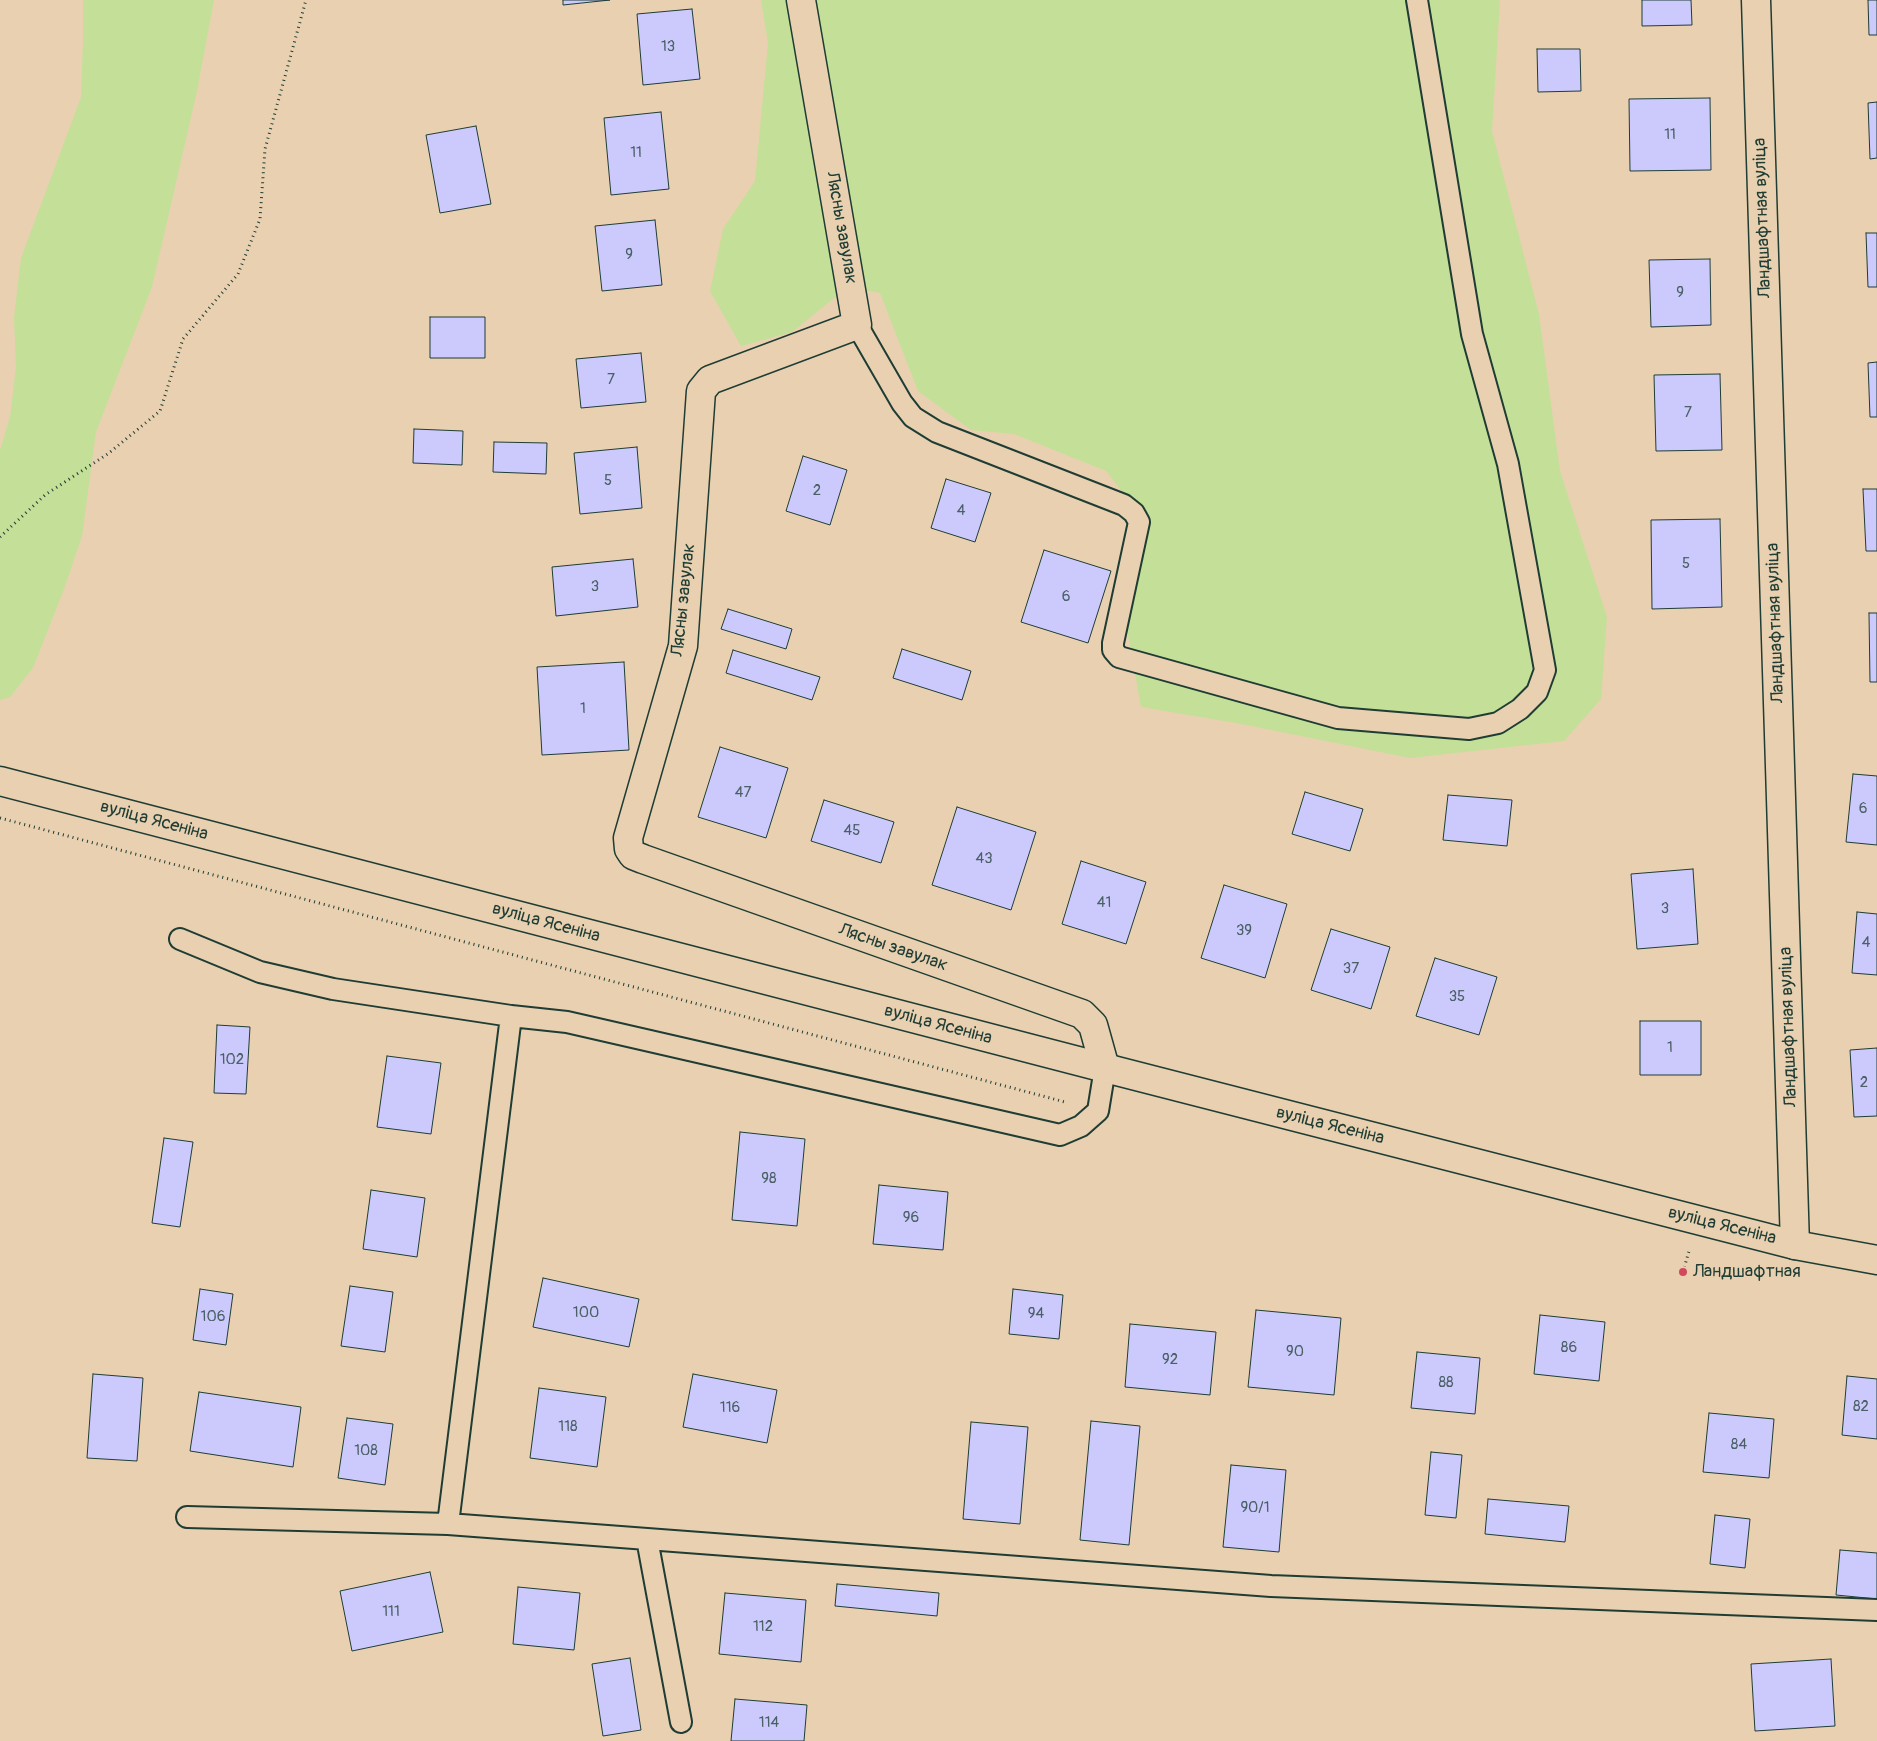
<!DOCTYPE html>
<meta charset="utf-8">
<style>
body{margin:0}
canvas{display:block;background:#e8d0b0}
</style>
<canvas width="1877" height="1741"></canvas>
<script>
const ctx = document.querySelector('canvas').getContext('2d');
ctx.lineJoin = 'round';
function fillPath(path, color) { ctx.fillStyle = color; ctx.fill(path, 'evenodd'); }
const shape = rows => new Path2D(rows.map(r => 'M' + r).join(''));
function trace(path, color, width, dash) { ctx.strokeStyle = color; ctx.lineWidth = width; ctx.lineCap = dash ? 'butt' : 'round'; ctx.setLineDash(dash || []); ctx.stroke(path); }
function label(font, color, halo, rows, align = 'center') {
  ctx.font = font + ' Pangolin,sans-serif'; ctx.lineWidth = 4; ctx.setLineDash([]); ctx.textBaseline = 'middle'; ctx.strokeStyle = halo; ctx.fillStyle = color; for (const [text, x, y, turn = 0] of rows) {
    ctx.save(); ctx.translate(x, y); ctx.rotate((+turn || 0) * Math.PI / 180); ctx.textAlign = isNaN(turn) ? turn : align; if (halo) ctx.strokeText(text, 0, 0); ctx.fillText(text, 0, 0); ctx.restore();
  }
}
const green = shape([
 [83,0,214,0,197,91,152,287,96,432,82,536,64,589,33,668,10,697,0,700,0,450,10,417,16,367,14,317,21,258,81,97,83,43],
 [761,0,1500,0,1492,131,1539,314,1560,471,1607,617,1601,699,1564,741,1410,758,1236,723,1141,707,1125,618,1147,523,1106,471,1014,434,971,430,918,391,880,293,848,287,792,332,741,346,710,291,723,229,755,181,768,43]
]);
const building = shape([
 [563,0,610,0,563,5,563,0],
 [1642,0,1691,0,1692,25,1642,26,1642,0],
 [1868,0,1877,0,1877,35,1869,35,1868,0],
 [692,9,700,79,643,85,637,14,692,9],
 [1537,49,1580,49,1581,91,1538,92,1537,49],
 [1710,98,1711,170,1630,171,1629,99,1710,98],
 [1877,102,1877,158,1870,159,1868,103,1877,102],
 [661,112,669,189,611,195,604,118,661,112],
 [476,126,491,204,440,213,426,135,476,126],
 [655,220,662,285,602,291,595,226,655,220],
 [1866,233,1877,233,1877,287,1868,287,1866,233],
 [1710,259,1711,325,1651,327,1649,260,1710,259],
 [430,317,485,317,485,358,430,358,430,317],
 [641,353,646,402,581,408,576,359,641,353],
 [1877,362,1877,417,1870,417,1868,363,1877,362],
 [1720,374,1722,450,1656,451,1654,375,1720,374],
 [414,429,463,431,462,465,413,463,414,429],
 [494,442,547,443,546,474,493,472,494,442],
 [637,447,642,508,580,514,574,453,637,447],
 [803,456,847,470,830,525,786,511,803,456],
 [946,479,991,493,975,542,931,528,946,479],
 [1863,489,1877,489,1877,551,1866,551,1863,489],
 [1720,519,1722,607,1652,609,1651,520,1720,519],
 [1044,550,1111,571,1088,643,1021,622,1044,550],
 [633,559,638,607,556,616,552,567,633,559],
 [728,609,792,629,786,649,721,629,728,609],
 [1869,613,1877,613,1877,682,1870,682,1869,613],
 [902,649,971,671,962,700,893,678,902,649],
 [733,650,820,677,812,700,726,673,733,650],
 [624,662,629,750,542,755,537,667,624,662],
 [720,747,788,768,766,838,698,817,720,747],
 [1853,774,1877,776,1877,845,1846,842,1853,774],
 [1305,792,1363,809,1350,851,1292,834,1305,792],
 [1448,795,1512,800,1507,846,1443,840,1448,795],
 [824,800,894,822,881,863,811,841,824,800],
 [957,807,1036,832,1011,910,932,885,957,807],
 [1081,861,1146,882,1126,944,1062,924,1081,861],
 [1693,869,1698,944,1637,949,1631,874,1693,869],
 [1224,885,1287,904,1265,978,1201,958,1224,885],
 [1857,912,1877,914,1877,975,1852,973,1857,912],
 [1331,929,1390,947,1371,1009,1311,990,1331,929],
 [1435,958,1497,977,1479,1035,1416,1016,1435,958],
 [1640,1021,1701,1021,1701,1075,1640,1075,1640,1021],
 [217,1025,250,1027,246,1094,214,1093,217,1025],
 [1877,1048,1877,1116,1854,1117,1850,1050,1877,1048],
 [387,1056,441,1063,431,1134,377,1127,387,1056],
 [740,1132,805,1139,797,1226,732,1220,740,1132],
 [164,1138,193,1142,180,1227,152,1223,164,1138],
 [879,1185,948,1192,943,1250,873,1244,879,1185],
 [371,1190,425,1198,417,1257,363,1249,371,1190],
 [543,1278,639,1299,629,1347,533,1327,543,1278],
 [350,1286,393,1292,385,1352,341,1346,350,1286],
 [200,1289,233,1294,226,1345,193,1340,200,1289],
 [1013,1289,1063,1295,1059,1339,1009,1334,1013,1289],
 [1256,1310,1341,1318,1334,1395,1248,1387,1256,1310],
 [1540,1315,1605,1322,1599,1381,1534,1374,1540,1315],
 [1130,1324,1216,1332,1210,1395,1125,1387,1130,1324],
 [1417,1352,1480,1358,1475,1414,1411,1408,1417,1352],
 [93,1374,143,1378,137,1461,87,1458,93,1374],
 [693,1374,777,1390,767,1443,683,1427,693,1374],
 [1847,1376,1877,1379,1877,1439,1842,1435,1847,1376],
 [539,1388,606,1397,597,1467,530,1458,539,1388],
 [199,1392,301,1407,293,1467,190,1451,199,1392],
 [1709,1413,1774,1419,1769,1478,1703,1472,1709,1413],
 [347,1418,393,1424,385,1485,338,1478,347,1418],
 [1091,1421,1140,1426,1129,1545,1080,1540,1091,1421],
 [971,1422,1028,1427,1020,1524,963,1519,971,1422],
 [1431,1452,1462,1455,1456,1518,1425,1515,1431,1452],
 [1231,1465,1286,1470,1279,1552,1223,1547,1231,1465],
 [1488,1499,1569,1506,1565,1542,1485,1534,1488,1499],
 [1715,1515,1750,1519,1745,1568,1710,1564,1715,1515],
 [1840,1550,1877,1553,1877,1599,1836,1595,1840,1550],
 [430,1572,443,1632,352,1651,340,1591,430,1572],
 [837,1584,939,1593,937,1616,835,1606,837,1584],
 [518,1587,580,1593,574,1650,513,1644,518,1587],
 [725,1593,806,1600,801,1662,719,1654,725,1593],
 [630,1658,641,1730,603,1736,592,1664,630,1658],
 [1831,1659,1835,1726,1755,1731,1751,1664,1831,1659],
 [735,1699,807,1705,804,1741,731,1741,735,1699]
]);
const path = shape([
 [0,537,45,495,109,453,160,411,183,339,238,274,260,219,265,149,306,0],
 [0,818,1065,1102],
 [1683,1272,1689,1251]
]);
const service = shape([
 [857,325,902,403,913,417,937,432,1124,505,1134,513,1139,522,1113,643,1113,650,1119,657,1338,718,1469,729,1498,723,1520,709,1537,692,1545,670,1508,464,1472,334,1417,0],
 [180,939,260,972,333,989,511,1016],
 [1105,1068,1098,1111,1081,1126,1060,1135,567,1022,511,1016,448,1524,1271,1586,1877,1610],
 [187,1517,448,1524],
 [647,1539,681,1722]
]);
const minor = shape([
 [801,0,857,325,710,380,701,391,683,646,628,838,629,849,633,855,643,859,1082,1014,1093,1025,1105,1068],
 [1756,0,1795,1245]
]);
const tertiary = shape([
 [0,781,1105,1068,1795,1245,1877,1260]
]);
const markers = [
 [1683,1272,5,"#d1495b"]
];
const numberNames = [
 ["13",668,47],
 ["11",1670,135],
 ["11",636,153],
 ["9",629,255],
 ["9",1680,293],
 ["7",611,380],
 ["7",1688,413],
 ["5",608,481],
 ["2",817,491],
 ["4",961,511],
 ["5",1686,564],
 ["3",595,587],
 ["6",1066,597],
 ["1",583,709],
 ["47",743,793],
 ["6",1863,809],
 ["45",852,831],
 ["43",984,859],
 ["41",1104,903],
 ["3",1665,909],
 ["39",1244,931],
 ["4",1866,943],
 ["37",1351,969],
 ["35",1457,997],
 ["1",1670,1048],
 ["102",232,1060],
 ["2",1864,1083],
 ["98",769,1179],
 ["96",911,1218],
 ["100",586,1313],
 ["94",1036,1314],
 ["106",213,1317],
 ["86",1569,1348],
 ["90",1295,1352],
 ["92",1170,1360],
 ["88",1446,1383],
 ["82",1861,1407],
 ["116",730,1408],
 ["118",568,1427],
 ["84",1739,1445],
 ["108",366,1451],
 ["90/1",1255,1508],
 ["111",391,1612],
 ["112",763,1627],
 ["114",769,1723]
];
const streetNames = [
 ["Ландшафтная вуліца",1763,218,-92],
 ["Лясны завулак",841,228,80],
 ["Лясны завулак",684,600,-84],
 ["Ландшафтная вуліца",1776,623,-92],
 ["вуліца Ясеніна",154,821,15],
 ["вуліца Ясеніна",546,923,15],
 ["Лясны завулак",893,948,19],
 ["вуліца Ясеніна",938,1025,15],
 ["Ландшафтная вуліца",1789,1027,-92],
 ["вуліца Ясеніна",1330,1126,14],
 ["вуліца Ясеніна",1722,1226,14]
];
const poiNames = [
 ["Ландшафтная",1693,1272]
];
fillPath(green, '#c4e098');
fillPath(building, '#cccafd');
trace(building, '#1f3d34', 1);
trace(service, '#1f3d34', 24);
trace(minor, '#1f3d34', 31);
trace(tertiary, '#1f3d34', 31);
trace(path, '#1f3d34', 3, [1, 4]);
trace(service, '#e8d0b0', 20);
trace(minor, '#e8d0b0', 28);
trace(tertiary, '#e8d0b0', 28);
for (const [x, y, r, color] of markers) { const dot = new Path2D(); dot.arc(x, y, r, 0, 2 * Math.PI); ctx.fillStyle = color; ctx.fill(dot); trace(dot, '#e8d0b0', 2); }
label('15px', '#4a6066', null, numberNames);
label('18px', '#1f3d34', '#e8d0b0', streetNames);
label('18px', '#1f3d34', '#e8d0b0', poiNames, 'left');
</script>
